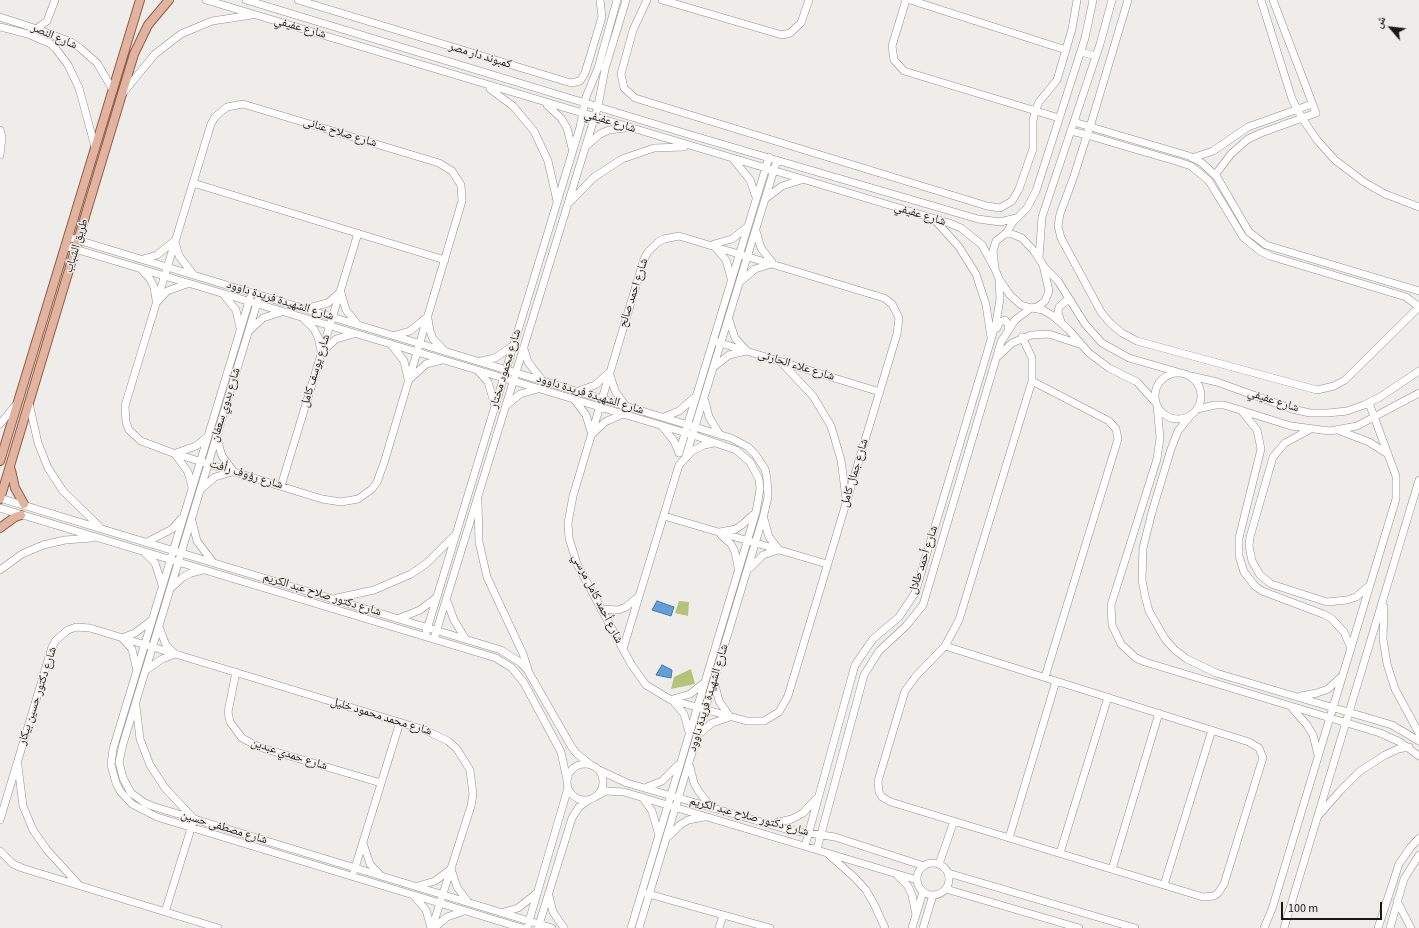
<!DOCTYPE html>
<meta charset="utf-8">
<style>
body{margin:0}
#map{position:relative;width:1419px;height:928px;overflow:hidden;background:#eeede9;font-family:"Source Sans 3","Noto Naskh Arabic",sans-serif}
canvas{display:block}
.north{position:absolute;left:1371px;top:8px;width:40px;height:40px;-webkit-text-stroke:3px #eeede9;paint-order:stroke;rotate:298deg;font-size:11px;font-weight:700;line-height:16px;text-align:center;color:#181817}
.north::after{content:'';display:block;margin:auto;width:14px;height:18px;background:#181817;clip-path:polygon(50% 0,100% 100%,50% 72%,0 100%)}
.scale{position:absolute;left:1281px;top:902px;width:101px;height:18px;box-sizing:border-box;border:2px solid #181817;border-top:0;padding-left:5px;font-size:12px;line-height:14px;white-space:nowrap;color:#181817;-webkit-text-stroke:3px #eeede9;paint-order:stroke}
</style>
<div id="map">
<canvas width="1419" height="928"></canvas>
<div class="north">ش</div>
<div class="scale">100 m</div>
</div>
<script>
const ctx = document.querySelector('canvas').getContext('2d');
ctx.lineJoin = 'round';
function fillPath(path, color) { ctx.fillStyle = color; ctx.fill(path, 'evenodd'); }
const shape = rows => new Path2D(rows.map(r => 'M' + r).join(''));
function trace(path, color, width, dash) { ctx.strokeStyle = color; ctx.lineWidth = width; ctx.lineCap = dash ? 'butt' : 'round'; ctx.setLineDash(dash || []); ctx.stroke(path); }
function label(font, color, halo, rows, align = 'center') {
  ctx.font = font + ' "Source Sans 3","Noto Naskh Arabic",sans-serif'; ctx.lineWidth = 3; ctx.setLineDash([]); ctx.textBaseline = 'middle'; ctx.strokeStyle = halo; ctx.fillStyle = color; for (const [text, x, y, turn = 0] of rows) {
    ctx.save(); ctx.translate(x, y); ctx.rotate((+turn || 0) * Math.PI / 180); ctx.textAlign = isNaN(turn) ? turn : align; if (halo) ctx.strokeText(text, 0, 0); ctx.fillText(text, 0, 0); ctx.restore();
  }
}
const green = shape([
 [679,601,689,602,688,616,675,613],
 [691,669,695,684,671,689,674,677]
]);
const water = shape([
 [657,601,674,607,671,616,652,610,657,601],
 [662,665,672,670,671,678,656,675,662,665]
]);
const minor = shape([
 [206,0,949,223,961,228,982,245,995,269],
 [246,0,694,136,978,219,1000,222,1016,218],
 [298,0,571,83,580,81,585,73,602,17,600,0],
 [647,0,633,30,621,74,624,88,635,98,987,206,1000,208,1012,201,1019,189,1033,149,1033,121,1035,111,1039,102,1057,80,1072,29,1077,0],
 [662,0,782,35,790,33,801,23,809,0],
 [906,0,892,46,894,60,904,71,1059,118],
 [910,0,1066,50],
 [1261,0,1292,99,1302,118,1317,140,1335,160,1364,182,1385,194,1419,207],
 [0,17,37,29,71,42,80,48,97,63,113,90],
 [0,27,28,34,51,44,56,49,68,65,79,88,95,147],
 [35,30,47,21,55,0],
 [1081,52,1096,56],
 [490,89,513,106,534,131,548,161,557,201],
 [123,93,155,54,181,34,212,21,252,15],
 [243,104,439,163,452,171,461,185,462,201,384,463,377,482,372,489,358,499,341,502,322,499,173,453,141,441,129,430,126,422,125,406,127,399,211,124,215,117,227,107,243,104],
 [547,105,561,118,567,128,572,148],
 [1074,122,1189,156,1202,163,1217,177,1249,232,1266,245,1419,291],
 [0,130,2,137,0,155],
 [1071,131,1087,135,1131,148,1179,162,1191,166,1209,181,1243,237,1260,251,1270,256,1406,297,1419,307,1345,380,1334,386,1317,390,1137,341,1122,333,1110,323,1101,312,1061,238,1058,226,1060,214,1074,176,1087,135,1090,127,1128,0],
 [585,147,600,134,609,130,625,128],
 [1192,158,1213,151,1248,127,1312,104],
 [734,160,750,180,756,197],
 [1215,175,1231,154,1248,139,1261,133,1316,113,1273,0],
 [193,183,445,260],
 [765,199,782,186,801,180],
 [569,203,593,178,622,159,654,148,684,147],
 [934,219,959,247,976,274,986,305,991,337],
 [756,231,761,248,772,262],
 [1005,234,1012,234,1022,238,1034,251,1043,265,1049,291,1045,301,1037,307,1031,308,1021,305,1010,295,999,279,995,269,993,251,996,241,1005,234],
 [1006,234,1012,223,1027,208,1036,191,1085,38,1093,0],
 [679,236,884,298,892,304,899,318,897,334,788,696,779,712,764,721,747,721,671,700,646,685,631,664,577,564,569,538,568,523,573,496,644,259,648,252,658,242,664,239,679,236],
 [68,237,731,438,748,447,755,454,765,469,767,479,768,497,764,514,639,928],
 [175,242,179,256,193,274],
 [714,244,732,239,747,227],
 [65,246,693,435,736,450,750,462,759,479,760,489,756,512,631,928],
 [714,246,726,260,731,278],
 [1039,258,1042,217,1100,44,1112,0],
 [143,259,157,255,173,242],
 [1044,267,1058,281,1085,324,1102,343,1129,358,1181,373],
 [141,269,150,279,154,287,156,300],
 [741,281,755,269,771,264],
 [341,293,346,310,357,324],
 [224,295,236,310,240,328],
 [250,298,113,749,111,765,116,783,120,791,132,804,157,817,522,928],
 [258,300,123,744,119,762,123,778,131,793,145,803,152,806,552,928],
 [158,301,167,291,187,284],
 [308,308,328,303,339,293],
 [1032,308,1043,310,1053,316,1068,329,1089,353,1109,368,1137,382,1156,403],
 [304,319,314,329,318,337,321,351],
 [428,319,430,331,433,339,443,349],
 [729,320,735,338,746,350],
 [1061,322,1058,312,1059,307,1066,301,1071,301],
 [997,328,1000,322,1005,320,1008,324,1008,328],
 [250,330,263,318,281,312],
 [396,335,410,331,426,318],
 [717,342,880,392],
 [391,344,404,361,408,379],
 [524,349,528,362,541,379],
 [324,350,336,339,354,334],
 [997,357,1012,343,1031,335,1049,334,1079,344],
 [481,361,495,358,514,345],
 [781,362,813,396,831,426,841,460,846,498],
 [715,366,729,355,746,351],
 [478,371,488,382,495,406],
 '1155 396a23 23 0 1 1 46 0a23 23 0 1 1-46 0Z',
 [610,375,615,391,626,406],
 [1191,376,1217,382,1292,409,1310,413,1328,413,1347,411,1364,405,1380,397,1419,371],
 [411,378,426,364,442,360],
 [1032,381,1109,421,1116,429,1118,439,1045,677],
 [579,391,595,385,609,373],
 [574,399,586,415,591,432],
 [705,401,709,417,720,435],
 [29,403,38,443,48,468,63,491,99,526],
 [507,405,520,394,538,389],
 [1157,405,1160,438,1157,459,1111,605,1112,625,1121,644,1136,658,1145,662,1380,733,1400,742,1419,756],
 [1197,409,1215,405,1224,405,1291,426,1330,431,1357,426,1419,393],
 [1241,410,1257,430,1261,449,1239,538,1239,556,1244,572,1255,586,1262,591,1323,614,1331,618,1344,632,1351,648],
 [1190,416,1178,431,1171,449,1152,512,1143,548,1142,580,1145,596,1149,611,1165,639,1175,650,1187,659,1216,673,1392,725,1419,741],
 [664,417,679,411,694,398],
 [0,424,15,406],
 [662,426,674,441,679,453],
 [1309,430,1285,443,1273,457,1250,537,1249,546,1252,561,1260,575,1271,584,1327,602,1347,600,1356,597,1370,585],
 [1340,431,1369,442,1388,454],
 [592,434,605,422,623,414],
 [217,439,222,456,234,472],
 [176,453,196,446,207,437],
 [679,453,769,157],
 [175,454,188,472,192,487],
 [686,456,777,160],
 [281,486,358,233],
 [201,489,215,477,232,472],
 [0,498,501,650,521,663,528,671,571,746,576,753,591,765],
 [478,501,479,542,487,577,523,654,528,669],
 [0,508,496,658,512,668,524,683,561,752,567,780],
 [664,516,827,564],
 [764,519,769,537,779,550],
 [192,521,197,541,212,561],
 [720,532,736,529,743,524,754,514],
 [721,535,731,544,735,552,738,567],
 [147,542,172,529,181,519],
 [145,553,155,563,162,585],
 [750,568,763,555,778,550],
 [0,570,22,554,43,545,65,540,92,538],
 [171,588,183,577,191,573,203,570],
 [337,598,374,590,411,574,427,563,454,536],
 [447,601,454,620,465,638],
 [1384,607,1383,639,1387,664,1395,689,1419,733],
 [601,609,618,610,626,607,638,597],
 [400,618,420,610,437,597],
 [159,627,166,645,175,654],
 [425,636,580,127,586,97,598,68,617,0],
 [122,638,135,633,152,620],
 [123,639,132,649,136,667],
 [434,639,598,106,605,69,626,0],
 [945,646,916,676,905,691,878,781,879,792,882,797,891,802,1203,897,1214,896,1218,893,1224,884,1261,764,1263,758,1259,748,1249,742,945,646,959,620,1032,381,1032,358,1022,337],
 [623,649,679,465,692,451,704,445,714,443],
 [146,670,162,659,175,654],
 [236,672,228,712,230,722,242,738,259,747,381,783],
 [1301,696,1317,693,1328,689,1342,676],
 [673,699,690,694,704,683],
 [673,701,684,714,689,732],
 [136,706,140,739,150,765,165,788,194,819,165,912],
 [1293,709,1307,725,1313,735,1318,755],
 [699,734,712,723,730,717,719,701,715,685],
 '567 782a18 18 0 1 1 36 0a18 18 0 1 1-36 0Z',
 [18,766,23,806,33,830,47,850,79,885],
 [690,767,694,783,699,792,712,808],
 [599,770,627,783,789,830,835,837,924,866],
 [645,788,662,781,678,765],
 [595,797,606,791,624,792,917,880],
 [642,797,652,811,658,832],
 [1319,815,1340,791,1360,771,1385,755,1398,749,1409,747],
 [0,820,52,647,56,640,68,630,76,627,90,628,425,730,448,741,457,749,470,770,473,794,471,806,432,928],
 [771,824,792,819,803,813,816,799],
 [669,836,680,825,688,820,704,817],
 [1009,838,1056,681],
 [363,843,370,864,381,876],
 [805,846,855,665,873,639,899,617,915,593,996,323,1000,299,999,279],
 [817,849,864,675,879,651,906,626,923,605,1001,342,1015,320,1031,308],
 [0,851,13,864,22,868,218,928],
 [827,853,855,878,866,890,874,904,885,928],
 [1060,853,1108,697],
 '917 879a16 16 0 1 1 32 0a16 16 0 1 1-32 0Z',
 [939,864,954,821],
 [1112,869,1159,713],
 [354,871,400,722],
 [948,873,1135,928],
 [898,876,908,886,912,895,916,915],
 [1164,885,1212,730],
 [418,886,435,881,451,869,457,887,468,902],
 [946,889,1079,928],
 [645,893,770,928],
 [414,896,426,910,431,928],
 [549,896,553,912,564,928],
 [1397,901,1411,928],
 [504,912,518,908,537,893],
 [434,928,447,917,464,911],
 [527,928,568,788],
 [538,928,572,818,579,807,589,800],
 [719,928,723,915],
 [912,928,923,892],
 [923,928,933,895],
 [1264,928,1272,909,1396,499,1396,476,1369,403],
 [1284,928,1419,480],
 [1378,928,1399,864,1410,848,1419,838],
 [1390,928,1404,879,1419,855]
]);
const major = shape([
 [0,461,140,0],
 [11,470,15,488,24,504],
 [0,499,134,54,148,25,169,0],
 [0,528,15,517,21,515]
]);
const streetNames = [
 ["شارع عفيفي",300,28,16],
 ["شارع النصر",54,37,23],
 ["كمبوند دار مصر",480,56,17],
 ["شارع عفيفي",610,122,17],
 ["شارع صلاح عنانى",340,133,17],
 ["شارع عفيفي",920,215,17],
 ["طريق الشباب",77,246,-73],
 ["شارع احمد صالح",634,293,-72],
 ["شارع الشهيدة فريدة داوود",280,301,17],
 ["شارع علاء الحارثى",796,366,17],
 ["شارع محمود مختار",506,369,-73],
 ["شارع يوسف كامل",316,371,-73],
 ["شارع الشهيدة فريدة داوود",590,395,17],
 ["شارع عفيفي",1273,401,18],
 ["شارع بدوي سعفان",226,405,-73],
 ["شارع جمال كامل",855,473,-73],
 ["شارع رؤوف رأفت",246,475,17],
 ["شارع أحمد طلال",924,560,-72],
 ["شارع دكتور صلاح عبد الكريم",322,595,17],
 ["شارع أحمد كامل مرسي",597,599,63],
 ["شارع دكتور حسين بيكار",38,696,-72],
 ["شارع الشهيدة فريدة داوود",709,698,-73],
 ["شارع محمد محمود خليل",381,717,17],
 ["شارع حمدي عبدين",289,755,18],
 ["شارع دكتور صلاح عبد الكريم",749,817,15],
 ["شارع مصطفى حسين",224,828,17]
];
fillPath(green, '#b5c379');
fillPath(water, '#61a0dc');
trace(water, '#4b77a1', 1);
trace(minor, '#91908c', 8);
trace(major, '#8e5d47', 10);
trace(minor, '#fff', 7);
trace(major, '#e2b4a0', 8);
label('12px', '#181817', '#eeede9', streetNames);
</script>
